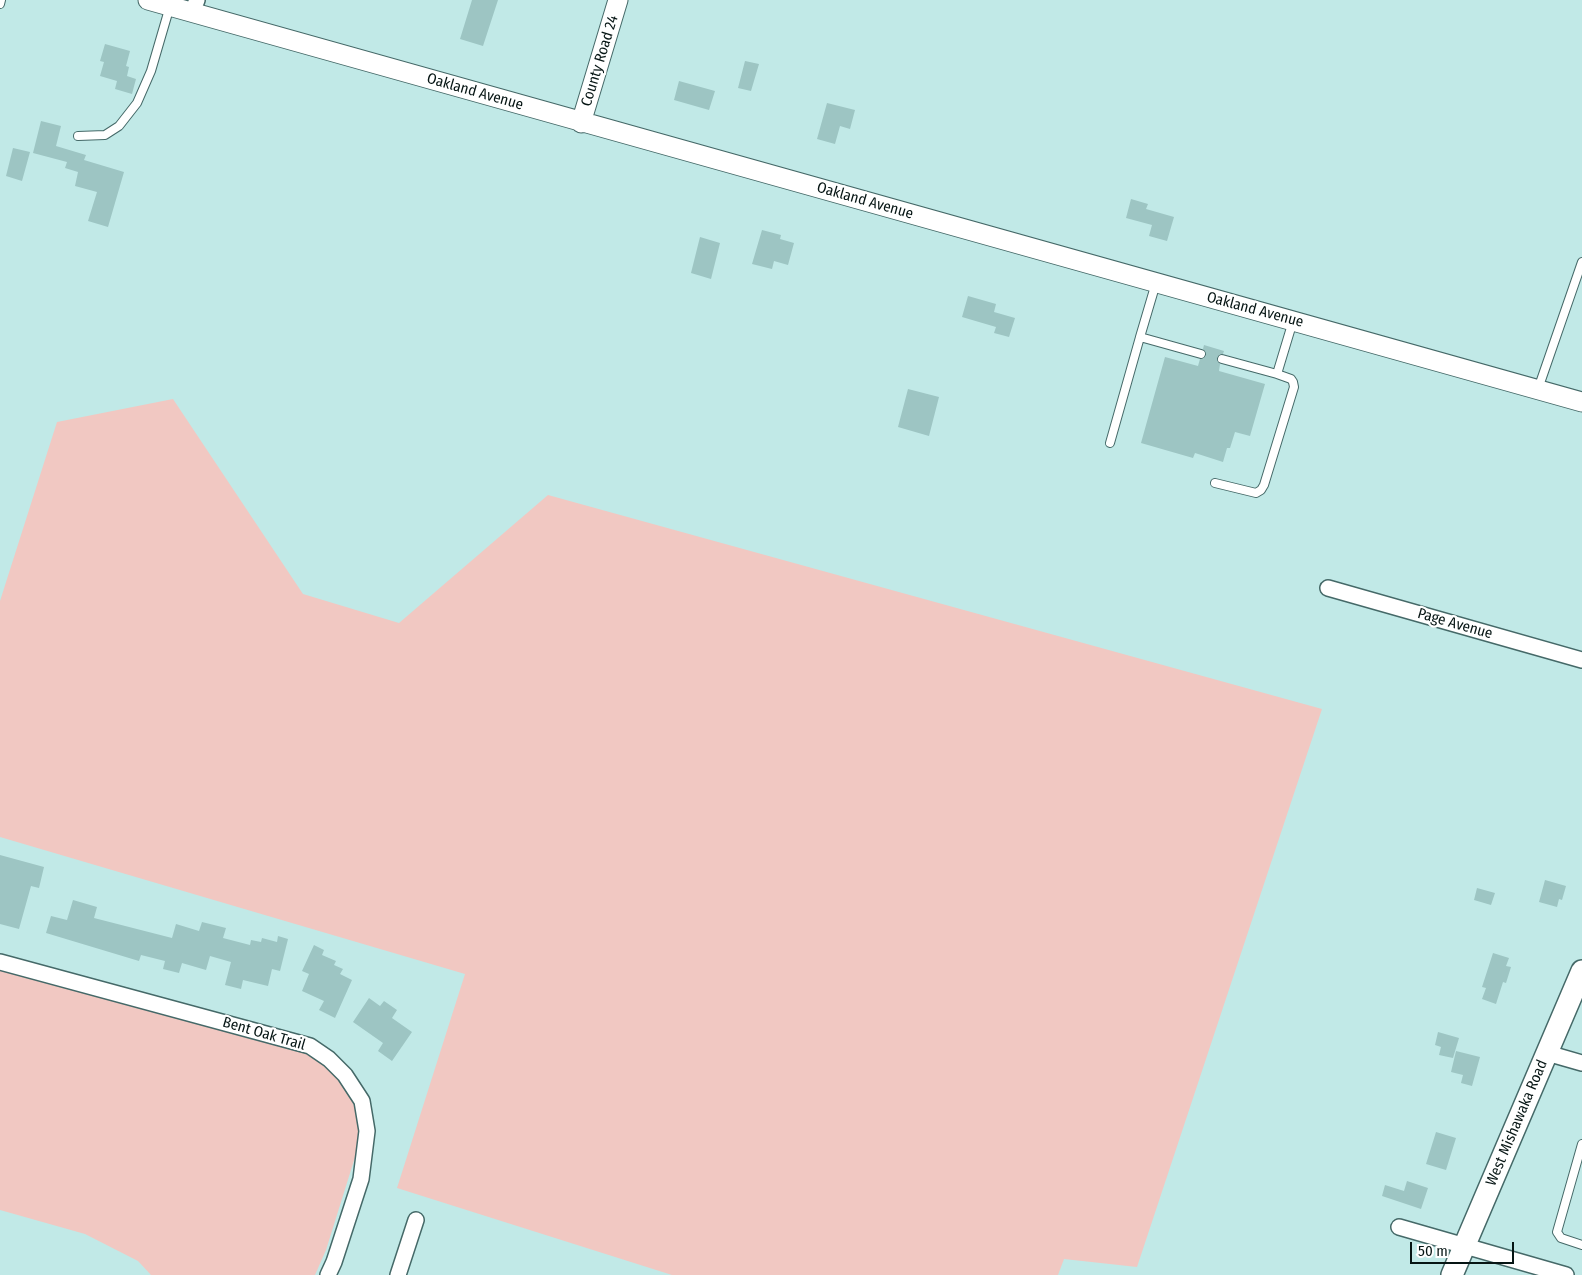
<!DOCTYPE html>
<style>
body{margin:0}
#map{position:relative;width:1582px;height:1275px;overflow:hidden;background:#c1e9e7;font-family:"Fira Sans Condensed",sans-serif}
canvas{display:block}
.scale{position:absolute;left:1410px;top:1242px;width:104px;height:22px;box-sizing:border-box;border:2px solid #061514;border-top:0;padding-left:6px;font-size:15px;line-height:18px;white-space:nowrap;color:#061514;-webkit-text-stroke:4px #fff;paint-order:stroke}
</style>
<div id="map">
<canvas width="1582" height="1275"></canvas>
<div class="scale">50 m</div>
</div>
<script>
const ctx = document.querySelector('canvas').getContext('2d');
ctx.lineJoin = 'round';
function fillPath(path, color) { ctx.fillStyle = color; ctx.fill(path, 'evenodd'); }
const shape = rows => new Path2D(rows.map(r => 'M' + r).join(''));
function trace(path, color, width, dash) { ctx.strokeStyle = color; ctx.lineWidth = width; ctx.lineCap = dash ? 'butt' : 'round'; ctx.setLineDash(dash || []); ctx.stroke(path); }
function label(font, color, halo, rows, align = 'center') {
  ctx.font = font + ' "Fira Sans Condensed",sans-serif'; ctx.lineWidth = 4.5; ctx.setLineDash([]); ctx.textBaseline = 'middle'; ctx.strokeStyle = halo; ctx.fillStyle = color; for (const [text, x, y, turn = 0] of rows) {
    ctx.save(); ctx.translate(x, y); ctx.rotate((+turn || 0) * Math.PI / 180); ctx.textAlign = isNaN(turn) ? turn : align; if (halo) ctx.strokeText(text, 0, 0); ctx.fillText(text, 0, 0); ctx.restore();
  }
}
const green = shape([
 [173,399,303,594,399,623,548,495,1322,709,1137,1267,1064,1259,1058,1275,672,1275,397,1188,465,974,0,837,0,601,57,422],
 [0,970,306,1053,326,1065,342,1083,354,1105,359,1132,356,1154,326,1250,315,1275,151,1275,138,1261,85,1234,0,1210]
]);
const building = shape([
 [472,0,498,0,483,46,460,39],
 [105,44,130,51,126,66,129,67,127,76,136,79,132,94,115,89,117,81,100,76,104,62,100,61],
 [745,61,759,64,751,91,738,88],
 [679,81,715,91,709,110,674,100],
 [827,103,855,110,850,129,840,126,835,144,817,139],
 [41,121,61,126,56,146,86,155,84,160,124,172,108,227,88,221,97,192,75,186,78,172,65,168,67,162,33,153],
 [13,148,30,152,22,181,6,176],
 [1131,199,1148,204,1146,209,1174,217,1167,241,1149,236,1152,225,1126,218],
 [762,230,781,235,780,239,794,243,788,265,774,261,772,269,752,264],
 [700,237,720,243,711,279,691,273],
 [968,296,996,304,994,312,1015,318,1009,337,994,333,996,327,962,317],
 [1204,345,1224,351,1223,354,1220,354,1217,357,1217,361,1220,364,1219,371,1265,384,1250,436,1235,432,1230,448,1227,448,1223,462,1195,453,1193,458,1141,443,1165,357,1198,366,1200,359,1203,359,1206,356,1206,352,1203,349],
 [908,389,939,397,929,436,898,427],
 [0,855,44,867,39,888,31,886,19,929,0,924],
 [1545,880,1566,886,1562,900,1559,899,1557,907,1539,902],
 [1477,888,1495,893,1491,905,1474,900],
 [73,900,97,907,94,918,172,938,176,924,199,931,202,922,226,928,223,938,250,945,251,940,261,942,262,938,277,942,278,936,288,939,280,971,272,969,268,986,243,980,241,989,225,985,231,962,210,956,206,970,182,963,179,973,163,969,165,961,141,955,139,961,46,933,51,916,67,920],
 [314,945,324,950,322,955,336,961,334,965,343,969,340,974,352,980,335,1018,319,1010,324,1001,302,991,309,974,302,971],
 [1493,953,1509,958,1506,966,1511,967,1506,983,1503,982,1496,1004,1482,999,1486,988,1482,987],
 [369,998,380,1006,384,1001,397,1010,392,1018,412,1032,392,1061,378,1051,383,1043,353,1022],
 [1438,1032,1459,1038,1453,1058,1439,1055,1441,1047,1435,1045],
 [1456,1051,1480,1057,1472,1086,1461,1083,1463,1075,1451,1072],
 [1436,1132,1456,1138,1446,1170,1426,1164],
 [1407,1181,1428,1188,1421,1209,1382,1196,1385,1185,1404,1191]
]);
const service = shape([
 [0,4,1,0],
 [78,136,105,135,119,126,137,103,151,71,170,6],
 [1156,283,1140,337,1201,354],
 [1222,359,1277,374],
 [1538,389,1582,262],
 [1110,443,1140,337],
 [1215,483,1256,493,1261,490,1264,485,1294,387,1293,382,1291,379,1277,374,1293,321],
 [1582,1144,1557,1232,1561,1238,1582,1245]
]);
const minor = shape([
 [192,12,197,0],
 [1328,588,1582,660],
 [0,962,310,1046,329,1059,345,1075,362,1101,367,1131,361,1179,334,1262,328,1275],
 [1547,1053,1582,1063],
 [1399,1227,1566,1275],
 [398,1275,416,1220]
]);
const tertiary = shape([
 [148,0,1582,402],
 [581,123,618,0]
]);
const secondary = shape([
 [1452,1275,1582,971]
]);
const streetNames = [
 ["County Road 24",600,61,-73],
 ["Oakland Avenue",475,92,16],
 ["Oakland Avenue",865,201,16],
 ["Oakland Avenue",1255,310,15],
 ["Page Avenue",1455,624,16],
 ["Bent Oak Trail",264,1034,16],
 ["West Mishawaka Road",1517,1123,-67]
];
fillPath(green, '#f1c8c2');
fillPath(building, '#9dc5c3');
trace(service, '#456968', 10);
trace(minor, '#456968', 18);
trace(tertiary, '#456968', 21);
trace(secondary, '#456968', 24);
trace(service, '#fff', 8);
trace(minor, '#fff', 15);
trace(tertiary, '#fff', 19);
trace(secondary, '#fff', 21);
label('15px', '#061514', '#fff', streetNames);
</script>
